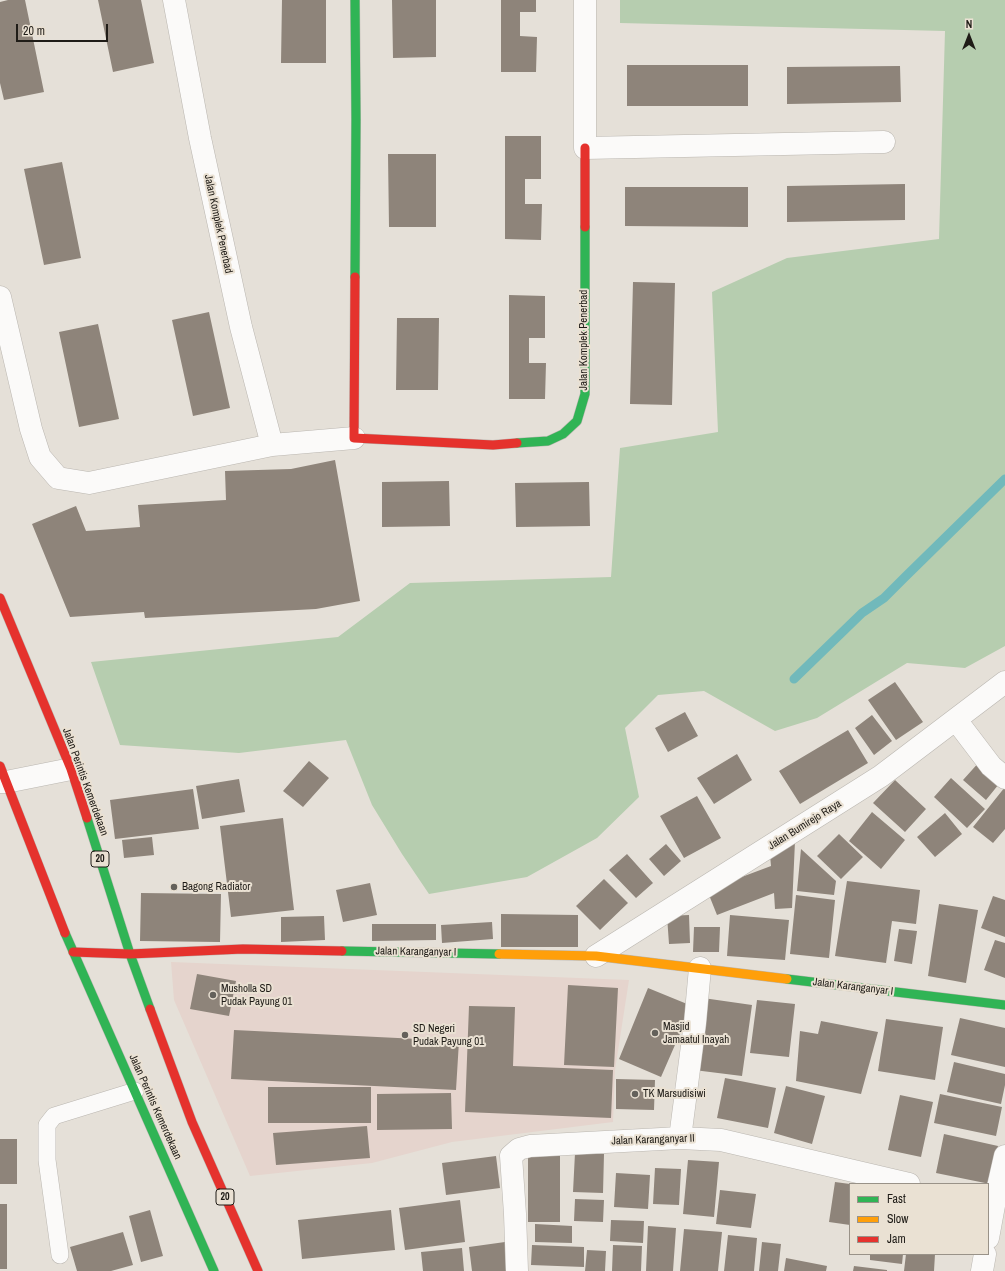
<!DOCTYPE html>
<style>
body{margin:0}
#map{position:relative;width:1005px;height:1271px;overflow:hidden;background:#e5e0d8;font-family:"Archivo Narrow",sans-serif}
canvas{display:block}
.legend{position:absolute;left:849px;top:1183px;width:140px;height:72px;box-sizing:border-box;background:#eae1d3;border:1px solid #999288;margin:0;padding:5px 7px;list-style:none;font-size:12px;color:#1f1c17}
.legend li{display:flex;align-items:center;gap:8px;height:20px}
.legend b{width:20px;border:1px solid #999288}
.north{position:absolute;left:949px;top:16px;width:40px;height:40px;-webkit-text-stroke:3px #eae1d3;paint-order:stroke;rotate:0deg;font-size:11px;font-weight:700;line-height:16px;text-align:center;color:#1f1c17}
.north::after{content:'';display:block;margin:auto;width:14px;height:18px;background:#1f1c17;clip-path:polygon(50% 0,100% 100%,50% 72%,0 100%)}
.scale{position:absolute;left:16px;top:24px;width:92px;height:18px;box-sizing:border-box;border:2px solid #1f1c17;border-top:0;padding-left:5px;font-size:12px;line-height:14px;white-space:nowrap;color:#1f1c17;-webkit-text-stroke:3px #eae1d3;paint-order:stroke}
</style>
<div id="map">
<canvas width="1005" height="1271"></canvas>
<ul class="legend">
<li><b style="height:5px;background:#30b455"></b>Fast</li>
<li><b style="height:5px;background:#ff9f0a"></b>Slow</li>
<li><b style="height:5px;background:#e5322d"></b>Jam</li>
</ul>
<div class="north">N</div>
<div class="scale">20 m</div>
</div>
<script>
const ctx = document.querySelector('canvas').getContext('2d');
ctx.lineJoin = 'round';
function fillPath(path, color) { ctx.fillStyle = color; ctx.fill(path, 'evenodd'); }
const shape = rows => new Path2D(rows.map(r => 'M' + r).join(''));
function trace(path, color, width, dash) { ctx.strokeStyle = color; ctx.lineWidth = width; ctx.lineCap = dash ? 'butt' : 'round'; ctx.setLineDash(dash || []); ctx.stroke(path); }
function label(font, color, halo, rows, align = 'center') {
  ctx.font = font + ' "Archivo Narrow",sans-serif'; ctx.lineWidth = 4; ctx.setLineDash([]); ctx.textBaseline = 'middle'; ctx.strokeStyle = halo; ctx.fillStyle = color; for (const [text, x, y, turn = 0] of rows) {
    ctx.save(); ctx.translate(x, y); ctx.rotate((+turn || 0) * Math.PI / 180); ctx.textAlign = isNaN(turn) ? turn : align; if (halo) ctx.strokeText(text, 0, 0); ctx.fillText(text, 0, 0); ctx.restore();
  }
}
const education = shape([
 [171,962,629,980,615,1070,613,1122,452,1142,372,1163,250,1176,174,1000]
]);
const green = shape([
 [620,0,1005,0,1005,646,965,668,907,663,817,718,775,731,704,691,658,695,625,728,639,797,597,838,527,877,429,894,402,854,372,805,346,740,239,753,120,745,91,662,338,637,410,583,611,577,620,448,718,432,712,292,787,258,939,239,945,31,620,23]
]);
const stream = shape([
 [794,679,862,613,884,598,905,577,1005,479]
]);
const building = shape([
 [8,0,25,0,44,92,4,100,0,83,0,2],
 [98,0,141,0,154,63,113,72],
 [282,0,326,0,326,63,281,63],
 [392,0,436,0,436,57,393,58],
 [501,0,536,0,536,12,520,12,520,36,537,37,536,72,501,72],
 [627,65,748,65,748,106,627,106],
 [900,66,901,102,787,104,787,67],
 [505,136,541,136,541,179,525,179,525,204,542,204,541,240,505,239],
 [388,154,436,154,436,227,389,227],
 [62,162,81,258,44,265,24,169],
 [905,184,905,220,787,222,787,186],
 [625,187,748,187,748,227,625,226],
 [633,282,675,283,672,405,630,404],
 [509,295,545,296,545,338,529,338,529,363,546,363,545,399,509,399],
 [209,312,230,408,193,416,172,320],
 [397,318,439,318,438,390,396,390],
 [98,324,119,419,79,427,59,332],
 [335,460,360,601,316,609,145,618,144,612,70,617,32,524,76,506,86,531,140,527,138,505,226,500,225,471,291,469],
 [449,481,450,526,382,527,382,482],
 [589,482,590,526,516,527,515,483],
 [895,682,923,722,896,740,868,700],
 [685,712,698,736,668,752,655,728],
 [872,715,892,741,874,755,855,728],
 [848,730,868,763,800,804,779,771],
 [737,754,752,780,714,804,697,778],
 [981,760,1003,779,986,800,963,780],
 [309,761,329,778,303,807,283,791],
 [951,778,985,809,967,828,934,797],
 [239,779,245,812,202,819,196,786],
 [895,780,926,809,905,832,873,803],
 [1005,787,1005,829,993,843,973,827],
 [193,789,199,829,115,839,110,800],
 [697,796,721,838,684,858,660,816],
 [872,812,905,840,881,869,849,841],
 [945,813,962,834,935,857,917,837],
 [283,818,294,910,231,917,220,826],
 [839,834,863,857,841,879,817,856],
 [152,837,154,855,124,858,122,840],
 [795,841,792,908,775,909,774,893,717,915,707,890,771,866,770,855],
 [666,844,681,861,664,876,649,859],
 [801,849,836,881,834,895,797,891],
 [627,854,653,883,636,898,609,870],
 [604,879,628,903,600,930,576,906],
 [847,881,920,890,916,924,892,921,886,963,835,956],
 [370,883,377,915,343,922,336,890],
 [141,893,221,894,220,942,140,941],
 [796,895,835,900,829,958,790,954],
 [993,896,1005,900,1005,937,981,928],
 [939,904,978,910,966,983,928,976],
 [501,914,578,915,578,947,501,947],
 [689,915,690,943,669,944,667,916],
 [730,915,789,920,785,960,727,956],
 [324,916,325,940,281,942,281,917],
 [492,922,493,939,442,943,441,925],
 [372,924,436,924,436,940,372,941],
 [694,927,720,927,719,952,693,952],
 [899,929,917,931,912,964,894,961],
 [995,940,1005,943,1005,978,984,970],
 [197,974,236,981,229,1016,190,1009],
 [568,985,618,988,614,1067,564,1065],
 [648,988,692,1006,661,1077,619,1059],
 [703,998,752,1005,742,1076,694,1070],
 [757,1000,795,1004,789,1057,750,1053],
 [469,1006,515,1007,513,1066,613,1070,611,1118,465,1112],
 [960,1018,1005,1028,1005,1067,951,1055],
 [886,1019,943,1027,935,1080,878,1071],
 [821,1021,878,1032,861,1094,796,1081,800,1031,818,1034],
 [234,1030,459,1041,456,1090,231,1079],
 [954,1062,1005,1074,1005,1085,1001,1104,947,1092],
 [725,1078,776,1088,768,1128,717,1118],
 [616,1079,655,1080,654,1110,616,1109],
 [786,1086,825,1096,812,1144,774,1133],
 [268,1087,371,1087,371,1123,268,1123],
 [451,1093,452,1129,377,1130,377,1094],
 [940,1094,1002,1107,996,1136,934,1123],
 [900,1095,933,1102,921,1157,888,1150],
 [367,1126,370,1158,276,1165,273,1133],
 [944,1134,998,1146,990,1184,936,1173],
 [0,1139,17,1139,17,1184,0,1184],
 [528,1148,560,1148,560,1222,528,1222],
 [575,1153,604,1154,603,1193,573,1192],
 [496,1156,500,1188,446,1195,442,1163],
 [688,1160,719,1162,714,1217,683,1214],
 [655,1168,681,1169,679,1205,653,1204],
 [616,1173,650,1175,648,1209,614,1207],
 [835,1182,850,1184,850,1225,829,1222],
 [720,1190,756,1194,751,1228,716,1224],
 [575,1199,604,1200,603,1222,574,1221],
 [460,1200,465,1242,405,1250,399,1208],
 [0,1204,7,1204,7,1269,0,1269],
 [150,1210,163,1256,141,1262,129,1216],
 [391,1210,395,1250,302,1259,298,1220],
 [611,1220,644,1221,643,1243,610,1241],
 [535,1224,572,1226,572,1243,535,1242],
 [648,1226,676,1228,673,1271,646,1271],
 [684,1229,722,1232,718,1271,680,1271],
 [123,1232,133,1265,111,1271,77,1271,70,1247],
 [728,1235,757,1238,754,1271,724,1271],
 [505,1242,508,1271,472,1271,469,1247],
 [762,1242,781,1244,778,1271,759,1271],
 [532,1245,584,1247,584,1267,531,1265],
 [613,1245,642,1246,641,1271,612,1271],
 [462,1248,464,1271,423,1271,421,1252],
 [587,1250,606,1251,605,1271,585,1271],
 [870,1254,903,1254,902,1264,870,1260],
 [906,1254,935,1254,934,1271,904,1271],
 [786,1258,827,1266,826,1271,784,1271],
 [854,1266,887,1270,887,1271,853,1271]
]);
const lane = shape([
 [60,1255,47,1160,47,1125,54,1116,135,1091]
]);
const street = shape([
 [174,0,200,138,241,327,272,445,354,438],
 [585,0,585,148,884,142],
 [0,297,31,429,40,457,58,478,89,483,272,445],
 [956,720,991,766,1005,778],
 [0,782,6,782,71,769],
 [596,956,881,776,1005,682],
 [680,1138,695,1023,700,968],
 [988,1238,995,1200,1005,1156],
 [517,1271,515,1214,511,1156,519,1149,530,1146,680,1138,721,1140,909,1184],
 [982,1271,985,1254]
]);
const fast = shape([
 [355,0,356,119,355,277],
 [517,443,548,441,563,434,577,421,585,394,585,227],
 [87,818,130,954,150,1009],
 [65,933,214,1271],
 [342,951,499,954],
 [787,979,1005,1005]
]);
const slow = shape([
 [499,954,596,956,787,979]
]);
const jam = shape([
 [585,148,585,227],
 [355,277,354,438,493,445,517,443],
 [0,598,71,769,87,818],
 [0,766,65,933],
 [73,952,130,954,243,949,342,951],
 [150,1009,192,1122,258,1271]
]);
const markers = [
 [174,887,4,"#64615b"],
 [213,995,4,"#64615b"],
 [655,1033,4,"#64615b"],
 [405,1035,4,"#64615b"],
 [635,1094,4,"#64615b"]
];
const shields = [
 [100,859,18],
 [225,1197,18]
];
const shieldNames = [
 ["20",100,859],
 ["20",225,1197]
];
const streetNames = [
 ["Jalan Komplek Penerbad",218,224,78],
 ["Jalan Komplek Penerbad",584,340,-90],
 ["Jalan Perintis Kemerdekaan",85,782,70],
 ["Jalan Bumirejo Raya",805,825,-32],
 ["Jalan Karanganyar I",416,952,1],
 ["Jalan Karanganyar I",853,987,7],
 ["Jalan Perintis Kemerdekaan",155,1107,66],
 ["Jalan Karanganyar II",653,1140,-2]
];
const poiNames = [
 ["Bagong Radiator",182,887],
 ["Musholla SD",221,989],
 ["Pudak Payung 01",221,1002],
 ["Masjid",663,1027],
 ["Jamaatul Inayah",663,1040],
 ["SD Negeri",413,1029],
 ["Pudak Payung 01",413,1042],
 ["TK Marsudisiwi",643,1094]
];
fillPath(education, '#e5d4cd');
fillPath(green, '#b6cdaf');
trace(stream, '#71b9bb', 9);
fillPath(building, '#8e847a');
trace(lane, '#bab6b0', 18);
trace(street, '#bab6b0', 23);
trace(fast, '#bab6b0', 10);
trace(slow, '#bab6b0', 10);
trace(jam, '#bab6b0', 10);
trace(lane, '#fbfaf9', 17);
trace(street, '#fbfaf9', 22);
trace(fast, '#30b455', 9);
trace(slow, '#ff9f0a', 9);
trace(jam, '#e5322d', 9);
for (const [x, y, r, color] of markers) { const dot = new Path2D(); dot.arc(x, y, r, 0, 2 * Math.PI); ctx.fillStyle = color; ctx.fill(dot); trace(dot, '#eae1d3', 1.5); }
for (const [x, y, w] of shields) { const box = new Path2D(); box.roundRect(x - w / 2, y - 8, w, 16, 3); ctx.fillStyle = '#eae1d3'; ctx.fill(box); trace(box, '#1f1c17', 1); }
label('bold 10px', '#1f1c17', null, shieldNames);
label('11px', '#1f1c17', '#eae1d3', streetNames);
label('11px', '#1f1c17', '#eae1d3', poiNames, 'left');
</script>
